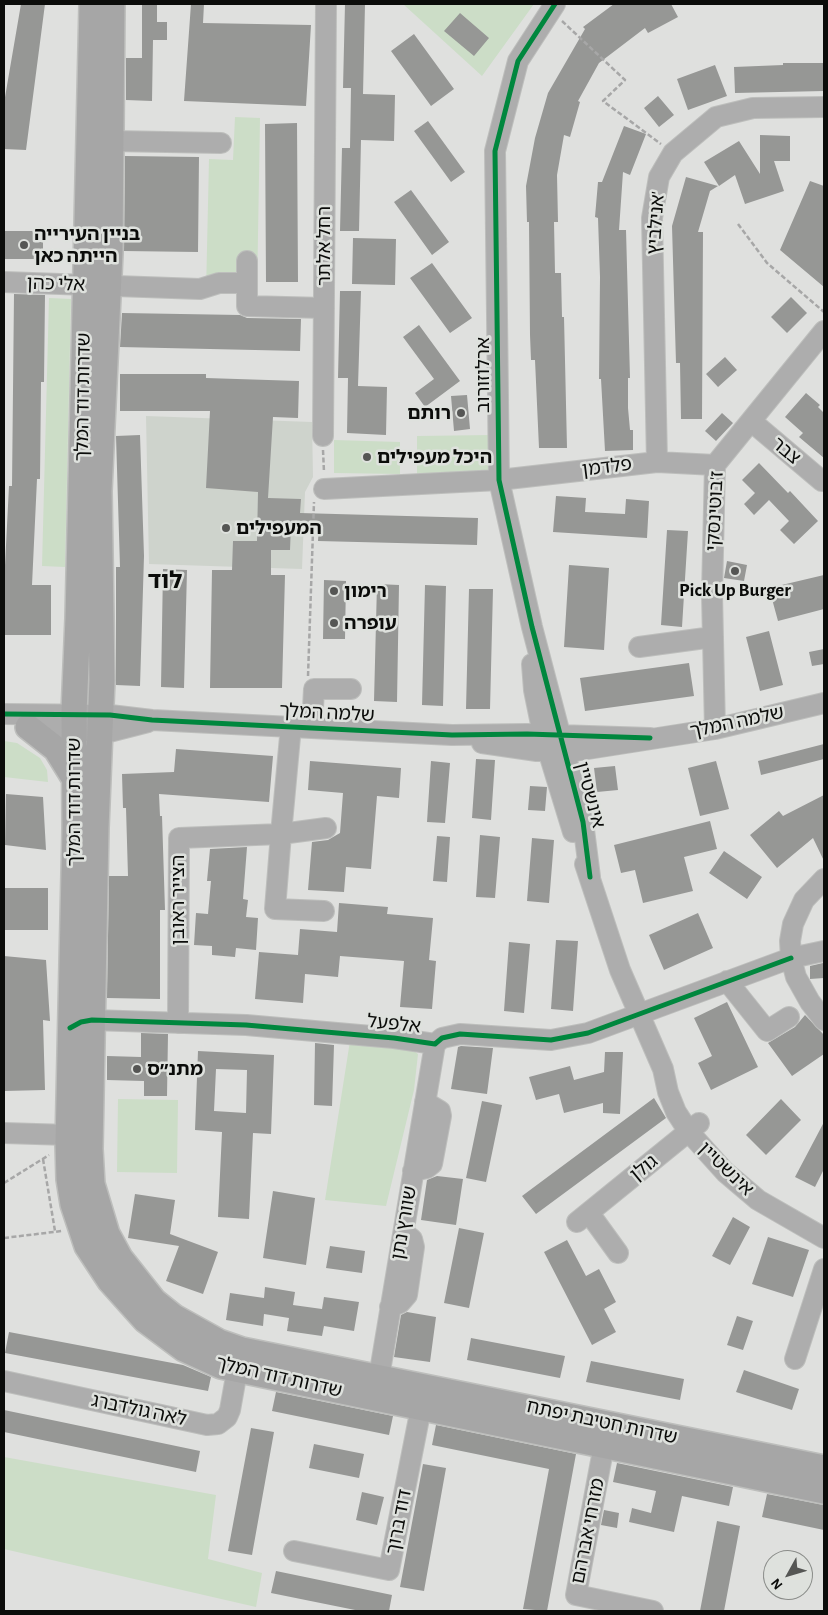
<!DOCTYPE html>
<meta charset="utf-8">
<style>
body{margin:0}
#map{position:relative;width:828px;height:1615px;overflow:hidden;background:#dfe0de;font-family:"Alegreya Sans",sans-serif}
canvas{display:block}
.frame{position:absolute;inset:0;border:5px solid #0b0c0a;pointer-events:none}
.north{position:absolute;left:763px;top:1550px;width:50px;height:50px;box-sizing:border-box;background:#dee1dd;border:1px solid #8a8c89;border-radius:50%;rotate:231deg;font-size:14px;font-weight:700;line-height:20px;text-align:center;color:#0b0c0a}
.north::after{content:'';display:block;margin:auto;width:18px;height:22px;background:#555654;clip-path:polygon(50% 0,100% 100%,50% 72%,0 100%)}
</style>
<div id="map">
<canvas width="828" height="1615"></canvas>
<div class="frame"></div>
<div class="north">N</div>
</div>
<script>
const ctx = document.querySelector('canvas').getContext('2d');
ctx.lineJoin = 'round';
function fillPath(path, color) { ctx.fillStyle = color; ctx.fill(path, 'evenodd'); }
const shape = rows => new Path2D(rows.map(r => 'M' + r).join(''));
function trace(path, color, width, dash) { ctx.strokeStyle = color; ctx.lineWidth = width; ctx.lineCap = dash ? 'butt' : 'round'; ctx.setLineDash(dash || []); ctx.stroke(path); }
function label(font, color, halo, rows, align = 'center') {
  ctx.font = font + ' "Alegreya Sans","Noto Sans Hebrew",sans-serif'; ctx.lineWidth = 5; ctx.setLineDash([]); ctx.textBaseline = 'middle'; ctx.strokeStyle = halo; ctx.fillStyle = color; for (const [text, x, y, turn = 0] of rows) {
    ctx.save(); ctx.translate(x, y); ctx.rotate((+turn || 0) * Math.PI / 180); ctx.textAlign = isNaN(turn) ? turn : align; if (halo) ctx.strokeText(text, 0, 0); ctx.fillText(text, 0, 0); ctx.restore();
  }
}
const built = shape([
 [146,416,312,422,313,477,305,492,302,569,149,564]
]);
const green = shape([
 [403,4,534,4,482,76],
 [235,117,260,118,257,294,206,293,209,159,233,160],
 [49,298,71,299,65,567,42,566],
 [491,435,492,474,417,476,417,436],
 [334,440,400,442,400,474,334,473],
 [4,741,17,743,40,758,47,770,48,782,4,777],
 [350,1041,411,1049,418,1054,414,1090,386,1206,325,1200],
 [118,1099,178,1100,177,1173,117,1172],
 [4,1457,216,1495,208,1559,262,1573,256,1607,4,1549]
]);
const building = shape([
 [21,4,45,4,26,150,4,149,4,103],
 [142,4,157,4,157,22,167,22,167,40,153,40,152,101,126,100,126,58,142,58],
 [191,4,204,4,203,23,311,25,306,106,184,101],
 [345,4,365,4,363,94,395,95,394,141,361,140,359,231,340,231,342,148,350,148,351,88,343,88],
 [614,4,671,4,678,17,648,33,645,28,599,63,578,101,580,102,570,137,564,135,557,175,558,222,554,222,555,273,561,273,562,317,564,317,567,448,539,448,535,360,531,360,530,335,529,222,527,222,526,186,535,138,548,93,585,29,583,27],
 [460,13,489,38,474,56,444,31],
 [414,34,454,89,431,106,391,51],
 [783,63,824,63,824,91,735,93,734,67,783,65],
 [715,65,727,96,688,110,677,79],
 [658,96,674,115,659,127,644,108],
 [428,121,465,172,451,182,414,131],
 [297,123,298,282,266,282,265,124],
 [624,126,646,134,630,175,623,172,619,230,626,230,630,378,628,378,628,408,630,430,633,430,633,450,605,451,601,379,599,379,600,277,598,218,595,217,598,182,602,182],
 [760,135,790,136,790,161,774,161,784,191,745,204,735,175,719,186,704,162,739,141,760,174],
 [125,156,199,157,198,252,124,251],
 [686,177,718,186,710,191,698,232,703,232,702,419,681,419,680,363,676,363,672,226],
 [810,181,824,186,824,287,780,250],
 [411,190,449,242,432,255,394,202],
 [4,231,43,231,43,259,4,259],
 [353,238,396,239,395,285,352,284],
 [432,263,472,318,450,333,410,278],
 [340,291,361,291,358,386,387,387,386,435,347,433,348,378,338,378],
 [14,294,45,295,44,382,41,382,40,479,37,479,32,585,51,585,51,635,4,635,4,585,9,486,12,486],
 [791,297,807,313,787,333,771,317],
 [122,313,240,315,247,318,301,319,300,351,120,347],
 [419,325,460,381,425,407,415,393,434,379,403,337],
 [725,357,737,370,718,387,706,374],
 [120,374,206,374,206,378,299,381,298,418,273,417,268,498,301,499,300,513,478,518,477,545,318,541,319,526,291,525,290,550,271,550,271,575,285,575,282,688,210,688,212,570,232,570,233,541,257,541,258,492,206,488,210,411,120,411],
 [806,393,820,405,818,407,824,413,824,458,799,437,803,433,785,417],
 [467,395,470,429,454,431,451,396],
 [722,413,733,423,716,441,705,431],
 [140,435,144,556,140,686,116,685,116,567,120,567,116,436],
 [759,463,788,493,790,491,818,521,794,544,780,530,789,521,769,500,754,515,744,504,755,493,742,480],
 [556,496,586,498,585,512,625,514,626,499,649,501,647,538,553,532],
 [667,530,688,531,682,627,661,625],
 [727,561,747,565,744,581,724,578],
 [569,565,609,568,604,650,564,647],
 [163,569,187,570,184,688,161,687],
 [824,575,824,609,778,621,769,588],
 [324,580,346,581,345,639,323,639],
 [377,584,399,585,397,702,374,701],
 [425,585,446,586,443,706,422,705],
 [469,589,493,589,490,709,466,709],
 [769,631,783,685,760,691,746,637],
 [824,649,824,664,812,666,809,652],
 [689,663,694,696,585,711,580,678],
 [824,744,824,759,761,775,758,761],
 [176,749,273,756,269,802,159,794,160,816,162,816,165,910,160,910,160,999,107,998,109,876,128,876,126,808,123,808,122,774,174,772],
 [476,759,495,760,491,820,472,818],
 [310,761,401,768,399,798,377,796,371,869,346,867,344,892,308,890,312,842,328,840,340,833,343,793,308,790],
 [431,761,450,763,445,823,427,822],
 [716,761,729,809,700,816,688,768],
 [615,766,618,790,597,792,594,768],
 [530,786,547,787,545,811,528,810],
 [6,794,43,797,46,850,5,845],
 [824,795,824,861,813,838,777,868,750,835,779,811,783,816],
 [710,821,717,849,684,857,693,891,643,903,635,870,621,873,614,845],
 [480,835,500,837,495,898,476,897],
 [437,836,450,837,447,882,433,881],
 [532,838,554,840,549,903,527,901],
 [247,847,243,899,248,900,246,917,258,918,256,950,236,948,235,957,212,955,212,946,194,945,196,913,208,914,211,881,207,881,210,849],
 [724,851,762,877,747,899,709,873],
 [4,888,48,888,48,930,4,930],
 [339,903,388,907,387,914,433,918,429,960,436,961,432,1009,400,1007,404,961,340,956,338,977,305,974,303,1003,255,999,259,952,298,955,300,929,337,932],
 [698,913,713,948,664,970,649,935],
 [556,940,578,941,573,1011,551,1009],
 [509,942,530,944,524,1013,504,1011],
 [4,956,46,960,50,1021,43,1020,45,1090,4,1091],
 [823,963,824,978,810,979,810,966],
 [727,1002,758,1067,711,1090,698,1063,712,1056,694,1018],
 [805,1015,824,1035,824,1054,792,1076,768,1043,795,1027],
 [141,1033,168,1034,167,1096,144,1096,144,1081,107,1080,107,1056,141,1057],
 [315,1043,334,1045,332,1106,314,1105],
 [461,1046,493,1048,487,1094,451,1089,458,1047],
 [198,1051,274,1055,271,1134,253,1133,249,1219,218,1217,222,1132,195,1130],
 [216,1069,247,1070,246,1113,214,1111],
 [605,1052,623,1052,620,1114,603,1113,603,1103,564,1113,559,1094,536,1100,529,1077,570,1066,574,1080,604,1072],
 [654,1098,666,1118,536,1214,522,1196],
 [781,1099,801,1120,766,1155,746,1135],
 [482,1101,502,1105,486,1182,466,1178],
 [824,1122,824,1169,815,1187,795,1177],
 [437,1176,463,1179,456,1225,421,1220,427,1180],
 [273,1191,315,1198,306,1265,263,1258],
 [135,1194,175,1200,170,1234,218,1252,203,1294,166,1281,179,1246,128,1238],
 [733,1217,750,1227,730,1265,712,1256],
 [459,1228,484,1233,469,1308,444,1303],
 [768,1237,809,1250,793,1297,752,1284],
 [567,1240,586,1276,599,1269,616,1302,604,1309,616,1332,592,1345,544,1252],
 [330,1246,365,1251,362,1273,326,1268],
 [265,1287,295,1292,293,1305,322,1309,324,1297,359,1302,354,1331,324,1326,322,1336,287,1331,289,1318,264,1314,263,1326,226,1320,230,1293,264,1298],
 [407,1312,436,1317,430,1362,394,1357,401,1315],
 [737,1316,753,1321,743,1350,727,1345],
 [9,1332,183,1365,211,1377,208,1391,5,1353],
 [471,1338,565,1356,560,1378,467,1360],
 [591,1361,684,1379,680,1400,586,1382],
 [744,1370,799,1389,792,1410,736,1392],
 [276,1392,393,1416,389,1435,272,1411],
 [4,1410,200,1451,196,1472,4,1432],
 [436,1425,576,1454,547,1611,523,1609,549,1469,432,1445],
 [251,1428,274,1432,252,1555,228,1551],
 [314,1444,364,1454,359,1478,309,1468],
 [617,1463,733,1487,729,1506,682,1496,674,1532,629,1522,632,1508,651,1513,656,1491,613,1482],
 [423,1464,446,1468,424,1591,400,1587],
 [362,1492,384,1497,377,1525,356,1520],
 [767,1494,824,1505,824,1530,762,1517],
 [604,1510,619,1513,617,1528,601,1525],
 [717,1521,740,1526,724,1611,700,1611],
 [276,1571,392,1595,389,1611,360,1611,271,1593]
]);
const path = shape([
 [562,21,625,80,603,101,661,144],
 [738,224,767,263,824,312],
 [323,450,324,472],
 [308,676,314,502],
 [43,1159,55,1231],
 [4,1183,49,1155],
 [4,1238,62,1231]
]);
const minor = shape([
 [555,4,518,61,495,151,499,480,532,627,583,822,590,877],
 [112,141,221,143],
 [247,261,247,306,324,308],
 [4,282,200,289,219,283,247,283],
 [751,421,822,481],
 [323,436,326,4],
 [657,462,652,218,659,177,673,153,716,117,753,108,824,107],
 [324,489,499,480,657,462,715,465],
 [639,647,713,637],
 [532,664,534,690,543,734,573,832],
 [4,714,110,715,152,720,452,735,527,734,650,738],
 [26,727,109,732,148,722],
 [312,727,314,689,351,689],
 [715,729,712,594,715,465,824,331],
 [482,743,537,751,575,751,715,729,824,703],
 [585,864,620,970,663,1069,668,1092,676,1112,689,1132,725,1172,758,1200,824,1238],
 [824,879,804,900,793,924,790,941,791,958,796,977,810,1002,824,1020],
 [324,911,275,909,281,834,326,828],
 [727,981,767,1031,789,1017],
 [178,1023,179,838,281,834,291,726],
 [78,1024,92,1020,246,1025,394,1038,435,1044,442,1038,460,1034,551,1040,588,1033,791,958,824,951],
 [4,1133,68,1135],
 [413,1171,427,1168,432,1164,441,1116,440,1111,425,1102],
 [589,1213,618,1253],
 [577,1222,699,1123],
 [390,1307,400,1303,407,1295,414,1247,412,1239,404,1233],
 [795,1359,824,1269],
 [4,1381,207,1425,218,1424,227,1417,230,1410,237,1371],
 [380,1392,379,1377,435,1044],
 [603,1430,604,1445,576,1595,653,1611],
 [294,1551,389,1570,421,1408]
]);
const major = shape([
 [92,4,78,618,74,713,75,828,68,1144,69,1179,73,1204,87,1246,110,1281,145,1320,184,1349,221,1366,824,1491],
 [112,4,110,253,99,491,102,680,96,828,90,1149,92,1184,107,1234,120,1258,154,1301,174,1317,219,1342,242,1350,824,1468],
 [28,727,56,749,74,778]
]);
const cycleway = shape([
 [555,4,518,61,495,151,499,480,532,627,583,822,590,877],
 [4,714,110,715,152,720,452,735,527,734,650,738],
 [70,1028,81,1022,92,1020,246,1025,394,1038,435,1044,442,1038,460,1034,551,1040,588,1033,791,958]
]);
const markers = [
 [24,245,5,"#555654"],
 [461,413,5,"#555654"],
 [367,457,5,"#555654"],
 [226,528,5,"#555654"],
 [735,571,5,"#555654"],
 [334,591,5,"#555654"],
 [334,623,5,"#555654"],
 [137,1069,5,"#555654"]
];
const streetNames = [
 ["אנילביץ'",656,223,-86],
 ["רחל אלתר",324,246,-90],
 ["אלי כהן",56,284,2],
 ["ארלוזורוב",483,375,-90],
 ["שדרות דוד המלך",83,397,-89],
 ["צבר",786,451,40],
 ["פלדמן",607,467,-7],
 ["ז'בוטינסקי",715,511,-87],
 ["שלמה המלך",327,713,3],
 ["שלמה המלך",737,722,-12],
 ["אינשטיין",590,795,75],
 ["שדרות דוד המלך",74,802,-90],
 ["הצייר ראובן",178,900,-90],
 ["אלפעל",394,1024,6],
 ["גולן",644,1168,-39],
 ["אינשטיין",726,1169,44],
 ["שוורץ נתן",404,1223,-80],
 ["שדרות דוד המלך",279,1377,13],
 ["לאה גולדברג",139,1410,12],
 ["שדרות חטיבת יפתח",602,1422,12],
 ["דוד ברוך",399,1522,-79],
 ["מזרחי אברהם",588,1531,-79]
];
const poiNames = [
 ["בניין העירייה",34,234],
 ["הייתה כאן",34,256],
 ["רותם",451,413,"right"],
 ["היכל מעפילים",377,457],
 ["המעפילים",236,528],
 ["Pick Up Burger",735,590,"center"],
 ["רימון",344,591],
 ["עופרה",344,623],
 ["מתנ״ס",147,1069]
];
const districtNames = [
 ["לוד",165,581]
];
fillPath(built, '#ced3cc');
fillPath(green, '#ccddc7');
fillPath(building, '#969795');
trace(minor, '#bdbebc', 22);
trace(major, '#bdbebc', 28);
trace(path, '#a7a7a7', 2.5, [5, 2.5]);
trace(minor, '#adadad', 20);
trace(major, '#a6a6a6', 25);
trace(cycleway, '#00873e', 5);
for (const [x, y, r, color] of markers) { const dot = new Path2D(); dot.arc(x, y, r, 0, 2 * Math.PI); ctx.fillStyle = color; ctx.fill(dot); trace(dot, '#dee1dd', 2); }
label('19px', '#0b0c0a', '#dee1dd', streetNames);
label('bold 19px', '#0b0c0a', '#dee1dd', poiNames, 'left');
label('bold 24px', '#0b0c0a', '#dee1dd', districtNames);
</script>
